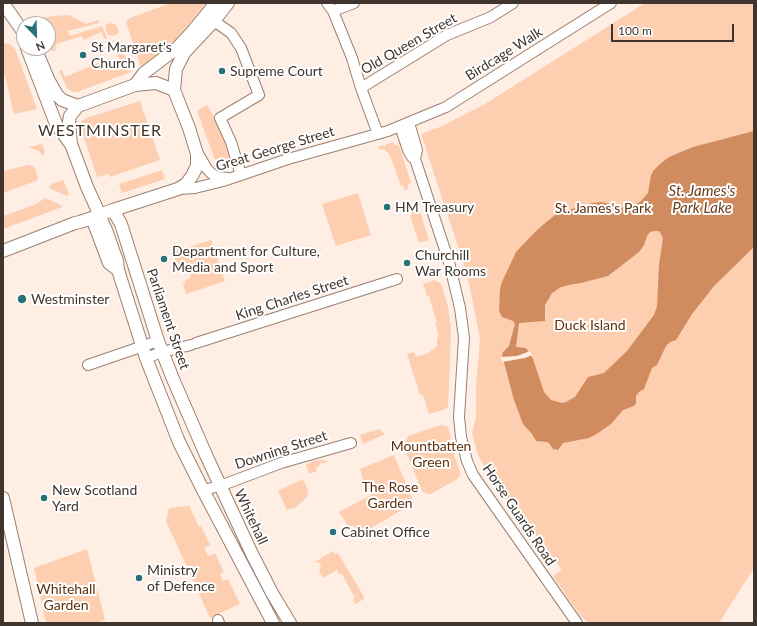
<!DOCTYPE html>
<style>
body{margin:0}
#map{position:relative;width:757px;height:626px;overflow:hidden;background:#ffeee3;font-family:Lato,sans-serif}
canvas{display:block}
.frame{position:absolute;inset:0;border:4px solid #40352e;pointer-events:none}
.north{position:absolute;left:16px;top:16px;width:40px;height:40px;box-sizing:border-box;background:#fff;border:1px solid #b3aeab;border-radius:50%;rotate:157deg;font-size:11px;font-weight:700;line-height:16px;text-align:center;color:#40352e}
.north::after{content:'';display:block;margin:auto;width:14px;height:18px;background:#277177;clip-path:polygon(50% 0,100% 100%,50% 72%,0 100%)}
.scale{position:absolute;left:611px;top:24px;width:123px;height:18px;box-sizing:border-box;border:2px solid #40352e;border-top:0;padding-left:5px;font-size:12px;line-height:14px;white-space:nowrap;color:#40352e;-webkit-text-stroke:3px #fff;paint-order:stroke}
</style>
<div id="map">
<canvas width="757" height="626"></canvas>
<div class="frame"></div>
<div class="north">N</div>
<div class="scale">100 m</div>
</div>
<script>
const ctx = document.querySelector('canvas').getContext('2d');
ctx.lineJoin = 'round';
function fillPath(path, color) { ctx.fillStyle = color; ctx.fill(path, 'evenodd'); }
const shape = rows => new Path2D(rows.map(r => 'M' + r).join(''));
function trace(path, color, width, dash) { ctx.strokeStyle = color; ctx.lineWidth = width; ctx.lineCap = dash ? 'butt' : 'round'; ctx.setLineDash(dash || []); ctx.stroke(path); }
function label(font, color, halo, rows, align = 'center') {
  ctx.font = font + ' Lato,sans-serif'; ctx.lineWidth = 4; ctx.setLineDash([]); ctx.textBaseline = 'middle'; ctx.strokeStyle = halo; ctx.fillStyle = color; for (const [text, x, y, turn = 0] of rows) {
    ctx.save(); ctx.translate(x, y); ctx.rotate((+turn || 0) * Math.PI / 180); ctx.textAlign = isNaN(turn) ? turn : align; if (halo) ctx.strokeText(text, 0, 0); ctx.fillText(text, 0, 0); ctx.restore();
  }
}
const green = shape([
 [171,3,206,3,174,41,160,54,141,68,126,22,130,18],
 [645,3,754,3,754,568,719,623,590,623,586,621,579,614,553,576,562,570,553,557,552,557,547,552,548,551,539,537,537,537,530,525,523,524,500,489,501,488,491,479,478,455,472,433,476,417,476,385,479,353,480,339,474,308,467,274,421,134,440,127,485,104],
 [69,15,86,24,98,20,99,23,68,31,70,36,102,26,107,38,105,39,101,32,84,40,82,36,56,44,57,46,55,47,56,50,52,51,48,47,48,24,34,24,31,20,54,16],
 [111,23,116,25,119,31,118,34,112,36,107,34,105,25],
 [3,43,10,44,15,49,37,109,14,114,3,68],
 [121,44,127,62,122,64,115,50,117,46],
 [105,60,108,68,115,65,117,69,128,65,131,72,77,92,73,92,67,88,59,71,62,70,65,77],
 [140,101,160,160,110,177,109,174,97,177,80,125,81,122,86,118],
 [207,105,224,134,237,166,228,169,223,157,215,160,197,111],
 [393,142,395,145,399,145,411,183,408,185,408,189,404,190,403,185,401,186,390,155,385,150,379,149,378,147,383,145,384,147,385,147,385,145],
 [42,144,45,152,43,156,39,151,28,147],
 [28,165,32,166,35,168,38,178,38,180,3,193,3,171],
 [162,170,165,179,122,193,119,184],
 [63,180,69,194,67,196,49,188,52,184],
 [358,193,371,235,336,246,322,204],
 [45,198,63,206,62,207,3,229,3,216,36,204],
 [414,209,416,212,420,212,429,240,419,243,410,216,412,215,411,210],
 [211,240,225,281,186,294,183,283,185,283,185,280,190,278,191,273,189,266,187,264,183,263,177,265,173,252],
 [435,280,437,282,441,283,448,307,451,328,450,361,448,406,446,409,429,414,423,395,420,395,407,354,414,352,416,357,431,352,430,351,437,346,437,337,439,337,435,323,437,323,429,296,427,296,423,284],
 [441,425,447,426,449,430,453,452,461,474,457,479,431,494,427,494,422,491,404,447,406,446,406,441,408,436],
 [379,429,385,434,363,444,360,435],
 [394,455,414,503,361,534,360,536,353,525,349,527,339,512,371,495,361,475,362,474,360,469],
 [314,461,320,460,329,461,324,463,320,463,319,466,316,468,317,471,309,474,306,465,309,463],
 [303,479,308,490,307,497,296,507,287,510,278,491],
 [189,506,199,527,201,526,210,545,204,548,208,556,215,553,224,572,220,574,223,581,228,579,240,604,210,618,166,521,169,508],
 [87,549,105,620,99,622,99,623,46,623,34,568],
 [333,551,335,555,338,553,364,597,364,599,355,604,353,600,355,598,342,574,339,574,337,570,323,578,319,571,321,566,319,563,315,562]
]);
const water = shape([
 [754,131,754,247,714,286,692,314,676,340,670,342,666,346,657,365,652,368,644,389,639,392,636,396,636,403,634,406,623,410,611,424,595,435,589,438,563,443,558,450,553,449,549,443,547,442,536,441,532,434,523,424,514,400,502,355,503,352,509,346,515,324,513,321,502,317,499,311,500,289,502,282,516,252,537,230,550,219,558,213,592,203,602,202,625,208,635,205,641,201,648,193,651,175,654,170,660,164,669,157,693,147],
 [654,231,659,231,663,238,659,265,657,306,654,315,627,351,604,373,588,377,575,397,566,402,562,403,551,400,544,392,533,359,526,348,516,347,519,323,545,321,545,305,552,293,561,287,569,285,581,283,608,276,639,252,644,245,647,236,650,232]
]);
const pier = shape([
 [530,351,532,355,525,358,502,362,501,357,517,356]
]);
const minor = shape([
 [327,3,333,11,352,58,361,88,378,134],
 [333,11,354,3],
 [214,21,231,33,241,48,259,95,220,118,231,142,241,175],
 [361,88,447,35,491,17,513,3],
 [409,123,417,150,415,159],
 [400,126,408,150,412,157,415,159,449,262,460,308,464,338,459,417,461,437,467,461,473,475,577,623],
 [196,150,207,169,212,174,218,177,228,178],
 [178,189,195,188,223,181,288,159,388,131,429,114,446,107,611,3],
 [196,343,397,279],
 [146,358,162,352,191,345],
 [88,365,158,341],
 [203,490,220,486,281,463,351,443],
 [218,620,219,623]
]);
const major = shape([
 [3,3,24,33],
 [27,48,56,124,70,143],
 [35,48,49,81,57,95,62,100,78,106],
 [135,85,144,73,177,48,191,33,216,3],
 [174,90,176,69,184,53,214,21,228,3],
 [113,210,121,224,158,341,173,379,206,455,252,554,272,593,290,623],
 [92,218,109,263,118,270],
 [3,251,75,223,80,222,92,218,99,215,113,210,178,189,186,184,192,176,197,166,197,154,189,128,174,90,156,83,135,85,78,106,70,116,69,122,71,144,87,187,97,209,99,215,106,230,117,261,118,270,146,358,179,442,203,490,273,623],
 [3,498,32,623]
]);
const markers = [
 [83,55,4,"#277177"],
 [222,71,4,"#277177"],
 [387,207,4,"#277177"],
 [164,259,4,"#277177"],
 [407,263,4,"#277177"],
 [22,299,5,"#277177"],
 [44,498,4,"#277177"],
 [333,532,4,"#277177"],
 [139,578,4,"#277177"]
];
const streetNames = [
 ["Old Queen Street",409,44,-30],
 ["Birdcage Walk",504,54,-32],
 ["Great George Street",275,149,-17],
 ["King Charles Street",292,298,-18],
 ["Parliament Street",168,319,71],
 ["Downing Street",281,450,-18],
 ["Horse Guards Road",519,515,56],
 ["Whitehall",251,517,65]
];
const poiNames = [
 ["St Margaret's",91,47],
 ["Church",91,63],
 ["Supreme Court",230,71],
 ["HM Treasury",395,207],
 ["Department for Culture,",172,251],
 ["Media and Sport",172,267],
 ["Churchill",415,255],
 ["War Rooms",415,271],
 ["Westminster",31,299],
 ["New Scotland",52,490],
 ["Yard",52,506],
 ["Cabinet Office",341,532],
 ["Ministry",147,570],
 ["of Defence",147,586]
];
const parkNames = [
 ["St. James's Park",603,208],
 ["Duck Island",590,325],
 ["Mountbatten",431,446],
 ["Green",431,462],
 ["The Rose",390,487],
 ["Garden",390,503],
 ["Whitehall",66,589],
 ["Garden",66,605]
];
const waterNames = [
 ["St. James's",702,191],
 ["Park Lake",702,208]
];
const quarterNames = [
 ["WESTMINSTER",100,131]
];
fillPath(green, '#feceb0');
fillPath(water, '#d08c5f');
fillPath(pier, '#ffeee3');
trace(minor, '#9a8171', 12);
trace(major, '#9a8171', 14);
trace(minor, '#fff', 10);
trace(major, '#fff', 12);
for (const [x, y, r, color] of markers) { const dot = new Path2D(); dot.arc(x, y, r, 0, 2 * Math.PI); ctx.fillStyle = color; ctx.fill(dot); trace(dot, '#fff', 1.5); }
label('14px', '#40352e', '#fff', streetNames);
label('14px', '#40352e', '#fff', poiNames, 'left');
label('14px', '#5e310f', '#fff', parkNames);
label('italic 15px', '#6c3d1d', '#fff', waterNames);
ctx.letterSpacing = '1px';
label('16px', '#40352e', '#fff', quarterNames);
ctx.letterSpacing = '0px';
</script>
